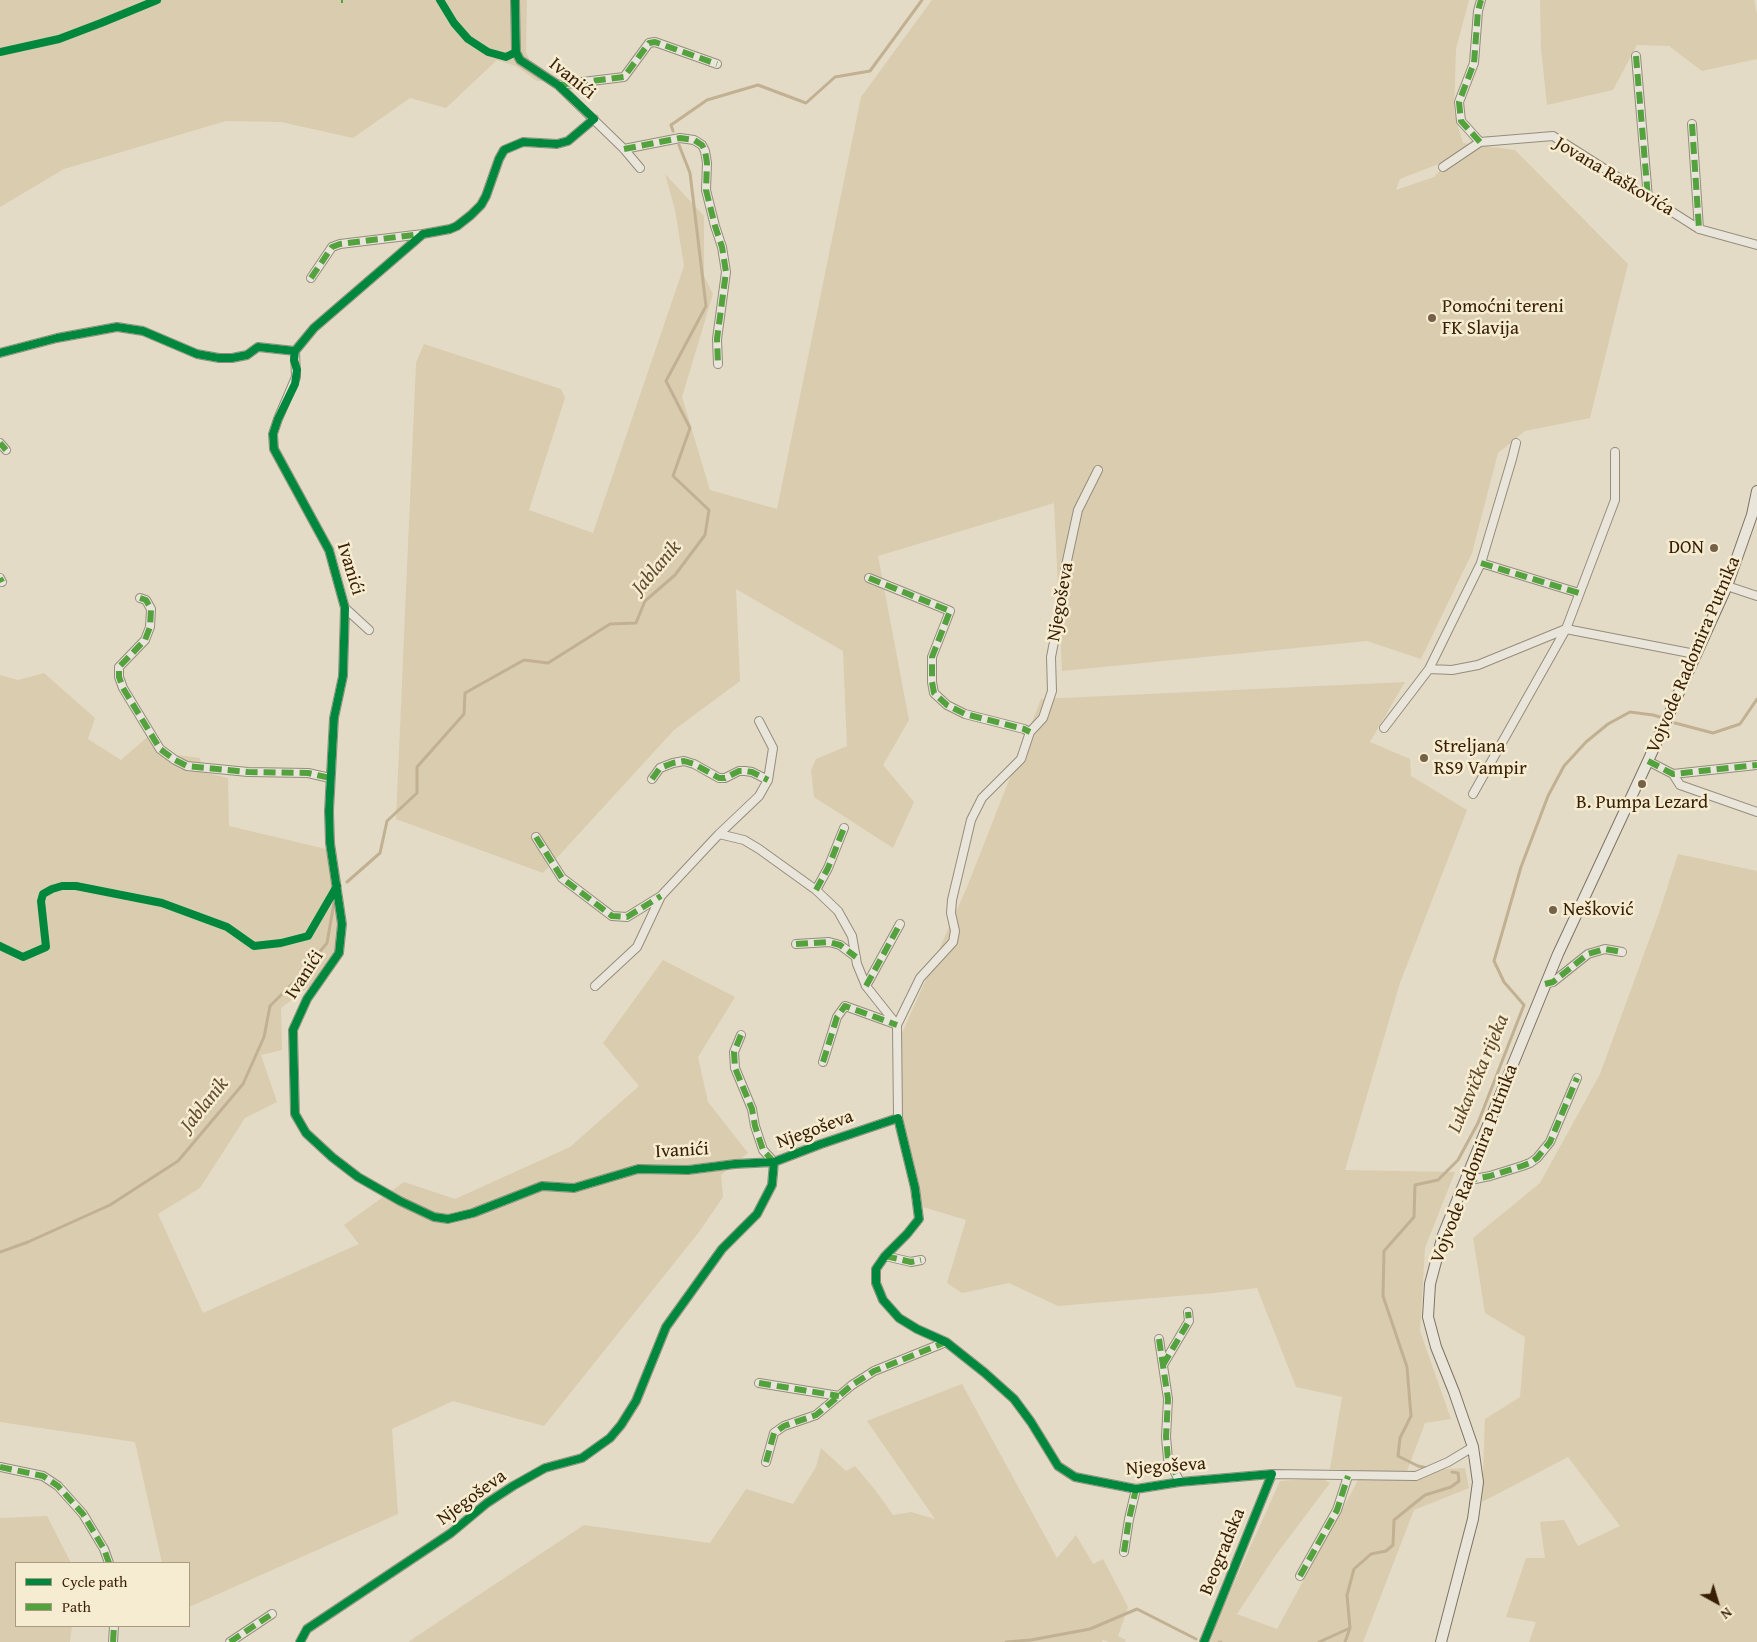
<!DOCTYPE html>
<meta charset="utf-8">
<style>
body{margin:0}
#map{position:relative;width:1757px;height:1642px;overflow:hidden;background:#e4dbc6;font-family:"Gentium Book Plus",serif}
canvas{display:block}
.legend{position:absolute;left:15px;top:1562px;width:175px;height:65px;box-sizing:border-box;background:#f6ecd2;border:1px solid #aa9a7f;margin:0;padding:6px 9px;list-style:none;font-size:15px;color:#381f03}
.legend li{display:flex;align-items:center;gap:10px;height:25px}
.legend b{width:25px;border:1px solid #aa9a7f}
.north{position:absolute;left:1692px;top:1577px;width:50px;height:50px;-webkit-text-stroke:4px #f6ecd2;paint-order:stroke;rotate:141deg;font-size:14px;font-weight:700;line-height:20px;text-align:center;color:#381f03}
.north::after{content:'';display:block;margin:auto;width:18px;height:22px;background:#381f03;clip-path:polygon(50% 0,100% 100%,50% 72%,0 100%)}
</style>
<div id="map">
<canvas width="1757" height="1642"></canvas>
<ul class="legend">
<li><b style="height:6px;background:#00873e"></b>Cycle path</li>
<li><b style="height:6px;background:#53a23d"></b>Path</li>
</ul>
<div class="north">N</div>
</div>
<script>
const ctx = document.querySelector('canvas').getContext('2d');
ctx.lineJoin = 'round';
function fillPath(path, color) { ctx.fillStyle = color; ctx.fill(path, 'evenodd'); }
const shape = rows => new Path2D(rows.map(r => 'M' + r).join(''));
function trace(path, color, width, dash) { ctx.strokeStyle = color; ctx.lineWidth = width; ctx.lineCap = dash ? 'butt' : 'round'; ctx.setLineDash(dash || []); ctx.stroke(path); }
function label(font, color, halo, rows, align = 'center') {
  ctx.font = font + ' "Gentium Book Plus",serif'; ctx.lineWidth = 5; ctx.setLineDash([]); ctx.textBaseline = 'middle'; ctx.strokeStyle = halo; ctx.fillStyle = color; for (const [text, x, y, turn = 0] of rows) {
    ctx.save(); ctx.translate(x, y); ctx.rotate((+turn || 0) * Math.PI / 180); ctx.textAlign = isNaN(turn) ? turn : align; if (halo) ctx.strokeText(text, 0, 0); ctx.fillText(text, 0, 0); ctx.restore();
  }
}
const green = shape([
 [0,0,527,0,526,52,529,59,560,81,537,81,516,66,497,60,446,108,410,98,353,138,281,122,226,121,64,169,0,207],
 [932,0,1469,0,1456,49,1454,112,1463,143,1515,150,1628,264,1590,418,1525,431,1498,453,1472,553,1421,659,1367,641,1062,671,1054,503,878,556,909,720,883,765,914,802,893,848,814,797,811,770,816,759,847,746,843,651,736,589,740,681,674,730,543,873,396,819,416,363,424,344,561,389,565,398,529,510,593,533,684,266,675,210,665,174,704,216,704,276,713,294,682,397,710,490,777,509,861,97],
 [1449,160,1434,177,1396,190,1400,179],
 [1540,0,1754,0,1757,14,1757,59,1702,71,1669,46,1637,45,1613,90,1547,105,1541,48],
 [44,673,95,718,88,739,121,760,153,732,169,754,200,758,202,772,228,778,229,826,326,849,339,904,339,953,310,986,281,1008,282,1050,261,1055,277,1102,245,1118,200,1188,158,1214,203,1313,359,1244,344,1225,404,1182,455,1199,570,1147,639,1086,603,1043,663,960,735,997,698,1057,708,1102,748,1153,721,1175,723,1197,699,1232,544,1426,453,1401,392,1429,398,1514,189,1607,189,1563,162,1563,135,1442,0,1422,0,675,18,680],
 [1405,682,1370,742,1410,759,1411,776,1467,810,1400,983,1345,1170,1455,1172,1425,1248,1420,1331,1451,1419,1425,1423,1407,1471,1465,1468,1469,1488,1414,1510,1363,1642,1210,1642,1219,1616,1280,1481,1321,1478,1330,1483,1275,1556,1237,1614,1277,1629,1363,1471,1330,1469,1342,1397,1296,1387,1257,1288,1214,1293,1058,1306,1009,1283,962,1293,947,1283,966,1220,923,1207,902,1118,901,1076,902,1033,967,887,1041,699],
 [1678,854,1757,871,1757,1642,1529,1642,1536,1622,1506,1617,1526,1558,1545,1558,1540,1522,1564,1520,1578,1546,1620,1526,1568,1457,1482,1502,1485,1419,1520,1397,1525,1337,1485,1313,1473,1238,1540,1183,1600,1074,1659,913],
 [962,1384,1057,1558,1076,1535,1093,1564,1103,1559,1128,1607,1118,1636,1126,1640,1125,1642,1109,1642,1103,1640,1102,1642,408,1642,584,1525,710,1543,746,1489,793,1504,816,1467,821,1448,846,1471,855,1466,876,1491,893,1515,911,1512,935,1519,867,1421],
 [47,1516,71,1563,16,1563,16,1626,72,1626,70,1642,0,1642,0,1518]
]);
const stream = shape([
 [673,131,671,125,707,100,758,85,806,103,835,77,870,71,922,0],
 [1675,723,1713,733,1740,724,1757,699],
 [347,882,380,853,387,821,417,793,417,767,464,714,465,693,524,660,548,663,610,624,636,623,645,601,675,575,705,535,709,510,673,476,690,428,666,381,706,306,690,173,679,145],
 [0,1252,28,1242,110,1205,178,1161,243,1084,264,1037,270,1006,297,979,327,943,335,897],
 [1428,1468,1418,1466,1398,1456,1400,1438,1411,1416,1407,1367,1383,1296,1384,1251,1414,1217,1415,1185,1438,1180,1458,1160,1478,1123,1524,1005,1504,982,1494,961,1521,867,1548,796,1564,766,1586,742,1608,724,1630,712,1653,715,1660,717],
 [1006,1642,1031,1640,1090,1629,1137,1609,1196,1639],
 [1219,1642,1221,1642],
 [1319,1642,1350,1628],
 [1345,1642,1350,1628,1347,1595,1354,1569,1371,1554,1386,1551,1393,1545,1394,1520,1425,1495,1451,1487,1459,1481,1458,1473,1452,1472]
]);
const minor = shape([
 [515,0,516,52,520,60,558,85,624,149,640,168],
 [1636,56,1648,198],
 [558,85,624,77,649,43,655,42,717,64],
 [594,119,568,141,557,144,523,142,504,150,499,159,486,196,481,205,471,215,457,226,450,229,423,234,314,328,295,351,296,377,278,419,273,434,274,449,329,550,345,608,343,676,334,718,329,811,330,843,342,924,339,953,307,999,293,1030,295,1114,306,1133,332,1157,358,1177,400,1201,434,1217,448,1219,473,1213,542,1186,574,1188,638,1169,688,1170,735,1164,774,1162],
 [1692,124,1699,229],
 [1480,142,1461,121,1459,102,1474,63,1478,11,1481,0],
 [624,149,680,138,694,140,702,145,705,151,707,163,706,190,715,226,722,247,726,272,717,339,718,364],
 [1443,167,1480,142,1553,136,1699,229,1757,245],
 [311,278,332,247,340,244,423,234],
 [0,353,57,338,117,327,143,331,197,354,219,358,232,358,247,355,258,347,295,351],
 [0,443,6,450],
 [1516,443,1512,459,1481,563,1429,669,1452,670,1478,665,1566,629,1615,500,1615,452],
 [1098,470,1078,510,1065,570,1064,591,1051,657,1052,691,1043,718,1030,732,1021,759,982,798,971,820,952,900,951,913,955,931,953,942,920,978,897,1025,898,1118,915,1188,919,1219,907,1234,885,1256,876,1269,876,1283,883,1300,899,1318,917,1329,946,1342,985,1373,1014,1399,1031,1422,1058,1466,1075,1477,1136,1489,1180,1482,1272,1474,1416,1476,1448,1462,1473,1447],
 [1481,563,1579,593],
 [0,578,2,582],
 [869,578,950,611,932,657,932,682,934,693,947,705,965,714,1024,729,1030,732],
 [1727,586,1757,596],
 [140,598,146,600,151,609,150,627,145,640,119,667,119,677,123,688,160,749,175,760,187,766,248,772,308,773,330,778],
 [345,608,369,630],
 [1384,728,1429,669],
 [1648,761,1673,774,1757,765],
 [1673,774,1680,785,1757,812],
 [652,779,660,768,673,763,684,761,694,764,719,778,725,778,739,771,745,771,752,772,768,780],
 [1473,794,1566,629,1695,654],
 [719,834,744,840,759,849,816,890,838,911,852,936,857,964,866,986,897,1025],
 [536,837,562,878,612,916,627,917,661,896,719,834,759,796,768,780,773,748,759,721],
 [816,890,828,868,844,828],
 [796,944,829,942,840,945,856,957],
 [1545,984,1553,982,1588,954,1605,949,1622,952],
 [595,986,637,947,661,896],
 [866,986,900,924],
 [741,1035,734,1052,735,1068,752,1109,755,1126,763,1150,774,1162],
 [823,1062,837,1017,845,1006,895,1024],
 [1465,1181,1490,1176,1522,1166,1530,1163,1537,1158,1550,1142,1577,1078],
 [885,1256,911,1262,921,1260],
 [1159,1339,1168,1399,1166,1437,1168,1459,1180,1482],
 [1163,1365,1189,1321,1188,1312],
 [759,1383,839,1396],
 [766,1462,774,1433,784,1426,816,1415,852,1385,874,1371,946,1342],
 [0,1467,43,1476,58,1486,83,1514,104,1549,109,1563],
 [1124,1552,1129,1519,1136,1489],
 [1300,1576,1337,1510,1348,1476],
 [113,1642,114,1626],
 [230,1642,272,1614],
 [300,1642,307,1629,451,1533,487,1503,513,1486,545,1468,582,1458,610,1438,621,1425,636,1401,666,1327,722,1249,757,1214,772,1185,774,1162,821,1144,898,1118],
 [1204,1642,1272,1474]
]);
const secondary = shape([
 [1441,1642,1473,1519,1478,1482,1473,1447,1454,1392,1436,1347,1428,1317,1430,1284,1443,1235,1558,954,1648,761,1727,586,1752,515,1757,491]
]);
const quiet = shape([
 [341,0,343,0],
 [1636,56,1648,198],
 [558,85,624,77,649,43,655,42,717,64],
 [1692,124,1699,229],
 [1480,142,1461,121,1459,102,1474,63,1478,11,1481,0],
 [624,149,680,138,694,140,702,145,705,151,707,163,706,190,715,226,722,247,726,272,717,339,718,364],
 [311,278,332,247,340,244,421,234],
 [0,443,6,450],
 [1481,563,1579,593],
 [0,578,2,582],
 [869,578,950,611,932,657,932,682,934,693,947,705,965,714,1024,729,1030,732],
 [140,598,146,600,151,609,150,627,145,640,119,667,119,677,123,688,160,749,175,760,187,766,248,772,308,773,330,778],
 [1648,761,1673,774,1757,765],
 [652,779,660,768,673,763,684,761,694,764,719,778,725,778,739,771,745,771,752,772,768,780],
 [536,837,562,878,612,916,627,917,661,896],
 [816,890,828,868,844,828],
 [796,944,829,942,840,945,856,957],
 [1545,984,1553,982,1588,954,1605,949,1622,952],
 [866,986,900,924],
 [741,1035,734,1052,735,1068,752,1109,755,1126,763,1150,774,1162],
 [823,1062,837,1017,845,1006,897,1025],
 [1465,1181,1490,1176,1522,1166,1530,1163,1537,1158,1550,1142,1577,1078],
 [885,1256,911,1262,921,1260],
 [1159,1339,1168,1399,1166,1437,1168,1459,1180,1482],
 [1163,1365,1189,1321,1188,1312],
 [759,1383,839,1396],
 [766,1462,774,1433,784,1426,816,1415,852,1385,874,1371,946,1342],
 [0,1467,43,1476,58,1486,83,1514,104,1549,109,1563],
 [1124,1552,1129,1519,1136,1489],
 [1300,1576,1337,1510,1348,1476],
 [113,1642,114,1626],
 [230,1642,272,1614]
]);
const cycleway = shape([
 [440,0,454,23,468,39,488,52,506,57,516,52],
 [515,0,516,52,520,60,558,85,594,119,568,141,557,144,523,142,504,150,499,159,486,196,481,205,471,215,457,226,450,229,423,234,314,328,295,351,294,360,297,370,295,384,278,419,273,434,274,449,329,550,345,608,343,676,334,718,329,811,330,843,342,924,339,953,307,999,293,1030,295,1114,306,1133,332,1157,358,1177,400,1201,434,1217,448,1219,473,1213,542,1186,574,1188,638,1169,688,1170,735,1164,774,1162],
 [0,52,59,39,101,23,157,0],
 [0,353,57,338,117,327,143,331,197,354,219,358,232,358,247,355,258,347,295,351],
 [0,946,23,957,46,947,41,901,43,894,52,889,62,886,76,886,162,903,227,927,254,946,281,943,308,936,337,886],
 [300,1642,307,1629,451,1533,487,1503,513,1486,545,1468,582,1458,610,1438,621,1425,636,1401,666,1327,722,1249,757,1214,772,1185,774,1162,821,1144,898,1118,915,1188,919,1219,907,1234,885,1256,876,1269,876,1283,883,1300,899,1318,917,1329,946,1342,985,1373,1014,1399,1031,1422,1058,1466,1075,1477,1136,1489,1180,1482,1272,1474,1204,1642]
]);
const markers = [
 [1432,318,5,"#746147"],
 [1714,548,5,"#746147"],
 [1424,758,5,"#746147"],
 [1642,784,5,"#746147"],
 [1553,910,5,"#746147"]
];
const streetNames = [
 ["Ivanići",572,79,39],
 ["Jovana Raškovića",1614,177,31],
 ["Ivanići",350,569,73],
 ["Njegoševa",1061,602,-80],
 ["Vojvode Radomira Putnika",1694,655,-67],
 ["Ivanići",305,975,-57],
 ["Njegoševa",815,1130,-20],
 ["Ivanići",682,1151,-3],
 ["Vojvode Radomira Putnika",1475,1164,-69],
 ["Njegoševa",1166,1467,-4],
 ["Njegoševa",472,1498,-36],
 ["Beogradska",1223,1552,-68]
];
const poiNames = [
 ["Pomoćni tereni",1442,307],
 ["FK Slavija",1442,329],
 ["DON",1704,548,"right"],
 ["Streljana",1434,747],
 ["RS9 Vampir",1434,769],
 ["B. Pumpa Lezard",1642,803,"center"],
 ["Nešković",1563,910]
];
const waterNames = [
 ["Jablanik",657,568,-49],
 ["Lukavička rijeka",1479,1074,-67],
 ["Jablanik",205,1105,-51]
];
fillPath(green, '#daccae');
trace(stream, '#c1b192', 3);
trace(minor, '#958d7d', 10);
trace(secondary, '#7c7364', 12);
trace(minor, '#e9e5da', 8);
trace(secondary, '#e9e5da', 10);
trace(quiet, '#53a23d', 6, [12, 6]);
trace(cycleway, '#00873e', 8);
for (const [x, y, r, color] of markers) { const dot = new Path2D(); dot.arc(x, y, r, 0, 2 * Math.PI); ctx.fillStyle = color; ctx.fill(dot); trace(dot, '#f6ecd2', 2); }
label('19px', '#381f03', '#f6ecd2', streetNames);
label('19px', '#381f03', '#f6ecd2', poiNames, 'left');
label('italic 20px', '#634c2d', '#f6ecd2', waterNames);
</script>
